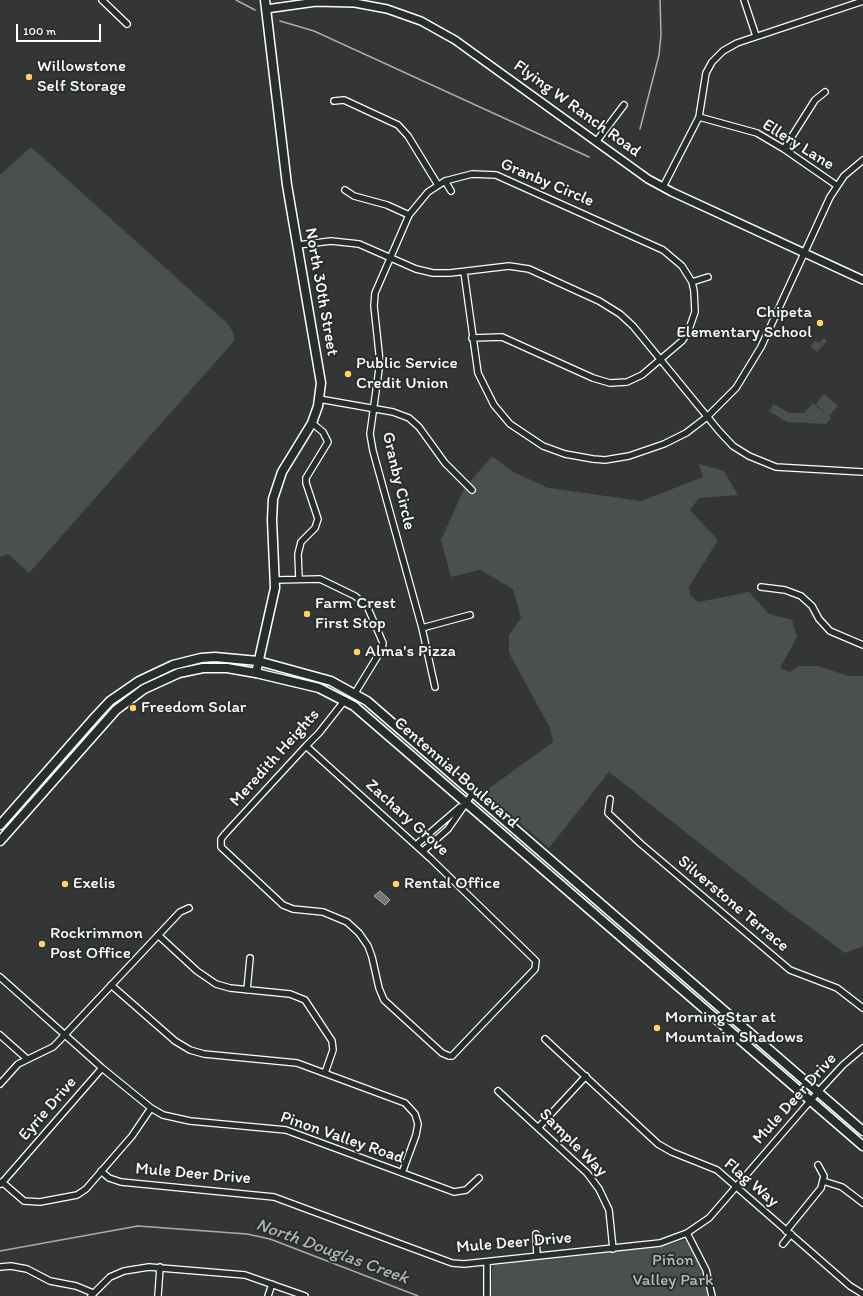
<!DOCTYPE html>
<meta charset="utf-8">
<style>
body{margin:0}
#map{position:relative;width:863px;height:1296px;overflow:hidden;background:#333536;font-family:Itim,sans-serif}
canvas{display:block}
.scale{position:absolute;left:16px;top:24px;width:85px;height:18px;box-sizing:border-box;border:2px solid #fff;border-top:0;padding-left:5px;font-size:12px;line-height:14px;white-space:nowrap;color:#fff;-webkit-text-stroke:3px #2a2d2e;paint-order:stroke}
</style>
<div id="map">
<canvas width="863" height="1296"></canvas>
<div class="scale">100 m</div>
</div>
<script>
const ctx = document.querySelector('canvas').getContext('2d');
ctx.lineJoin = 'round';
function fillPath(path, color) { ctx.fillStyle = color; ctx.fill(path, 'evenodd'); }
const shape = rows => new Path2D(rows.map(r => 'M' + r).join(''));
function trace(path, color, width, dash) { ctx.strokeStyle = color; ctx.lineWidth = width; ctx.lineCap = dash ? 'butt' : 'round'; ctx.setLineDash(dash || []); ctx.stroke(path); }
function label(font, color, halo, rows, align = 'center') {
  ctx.font = font + ' Itim,sans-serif'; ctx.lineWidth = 4; ctx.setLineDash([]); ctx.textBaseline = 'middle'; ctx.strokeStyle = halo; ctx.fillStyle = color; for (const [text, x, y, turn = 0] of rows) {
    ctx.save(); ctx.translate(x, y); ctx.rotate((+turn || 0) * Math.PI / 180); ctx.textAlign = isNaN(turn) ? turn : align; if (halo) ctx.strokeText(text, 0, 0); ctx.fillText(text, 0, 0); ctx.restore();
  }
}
const green = shape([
 [31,147,229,325,234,335,234,341,29,573,8,554,0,557,0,175],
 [824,338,827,341,817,352,810,346,815,341,819,343],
 [824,394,838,406,829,416,831,418,826,424,787,422,769,411,774,404,789,413,804,413,813,403,829,416,816,404],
 [492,456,513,472,549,488,641,501,703,477,699,464,724,471,738,495,699,498,690,510,718,540,689,587,690,595,698,602,749,592,769,614,792,620,797,637,780,668,790,672,799,666,817,666,849,676,863,676,863,946,845,953,758,889,609,772,549,848,484,792,553,742,550,728,509,653,509,635,521,618,513,589,480,570,451,577,441,540,464,489],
 [684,1240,687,1241,700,1267,708,1296,491,1296,492,1267,495,1265,659,1247]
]);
const water = shape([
 [380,891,390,900,385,905,374,896,380,891]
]);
const stream = shape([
 [236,0,255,10],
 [280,21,314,31,589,157],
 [640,129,659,55,661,35,660,0],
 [0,1251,138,1226,247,1234,270,1239,418,1296]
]);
const minor = shape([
 [102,0,127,24],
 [744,0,756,36],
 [334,101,344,100,398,125,408,136,438,185],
 [699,117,757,133,784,149,836,185],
 [596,142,624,105],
 [784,149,815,100,825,92],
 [445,181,451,191],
 [663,187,699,117,706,73,712,62,723,51,737,43,863,1],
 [345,190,354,196,387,205,409,215],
 [298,245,331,241,359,244,416,269,433,273,450,273,509,266,529,269,599,301,620,314,633,326,719,431,733,446,749,456,776,467,863,472],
 [464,272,478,373,494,405,510,424,543,446,565,454,593,459,605,460,629,456,664,444,686,433,707,417,736,388,761,347,830,197,844,176,863,160],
 [692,282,708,277],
 [319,399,393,412,409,418,419,427,445,463,472,490],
 [299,579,298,554,301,542,315,528,318,519,306,483,306,478,328,442,323,432,312,423],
 [275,580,320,579,355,596,367,606,383,643,382,649,355,693],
 [761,587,785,590,801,596,812,606,819,619,830,631,863,645],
 [422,628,470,615],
 [435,687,422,628,373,451,370,434,380,362,374,306,375,293,409,215,428,192,445,181,472,174,496,175,663,250,682,266,692,282,694,291,695,312,688,332,682,341,642,375,627,382,610,383,593,378,502,337,472,338],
 [306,746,431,859,536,961,535,969,452,1056,449,1056,442,1053,384,1000,379,988,372,957,368,946,359,933,347,922,323,912,293,909,283,905,221,847,221,839,225,834,306,746,319,733,345,700],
 [610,799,608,813,641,844,790,970,837,988,863,1008],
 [416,845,460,807],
 [423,851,448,829,473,793],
 [158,935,197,971,216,984,230,988,290,994,305,1000,332,1041,333,1050,325,1073],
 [0,977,102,1068,151,1108,163,1115,190,1121,286,1130,454,1192,466,1190,479,1178],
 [111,985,175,1041,190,1050,204,1054,297,1063,405,1103,415,1114,418,1124,416,1135,402,1173],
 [247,990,250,958],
 [0,1035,27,1059],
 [545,1039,658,1144,672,1152,717,1170,850,1286,863,1294],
 [0,1084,18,1064,53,1047,58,1042,180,912,189,908],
 [498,1091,587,1173,599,1189,609,1210,613,1249],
 [538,1128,586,1076],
 [101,1171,109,1178,121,1182,274,1197,452,1263,464,1264,660,1243,687,1233,709,1218,818,1092,843,1065,863,1048],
 [823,1181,842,1187,863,1203],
 [2,1182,24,1201,40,1202,77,1195,86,1189,132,1136,151,1108],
 [1,1184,102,1068],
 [786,1231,821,1188,824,1176,818,1165],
 [687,1233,706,1270,712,1296],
 [536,1234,537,1256],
 [783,1244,791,1234],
 [487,1262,487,1296],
 [0,1267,11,1266,27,1269,50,1281,76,1286,93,1293],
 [91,1296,110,1277,124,1271,149,1267,245,1275,305,1296],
 [158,1296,160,1267],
 [268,1296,272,1284]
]);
const tertiary = shape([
 [266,9,316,2,355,3,387,9,421,21,455,40,648,179,672,192,863,280]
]);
const secondary = shape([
 [258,661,331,681,367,701,863,1131],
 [256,673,319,688,354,706,863,1146]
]);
const primary = shape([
 [0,825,96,716,110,701,139,681,173,665,201,658,215,657,258,661],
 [0,841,116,710,144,689,179,673,203,668,227,668,256,673,275,588,272,520,273,499,282,472,312,423,318,406,321,383,287,185,265,0]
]);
const markers = [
 [29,77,4,"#ffd166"],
 [820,323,4,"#ffd166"],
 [348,374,4,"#ffd166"],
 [307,614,4,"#ffd166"],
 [357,652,4,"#ffd166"],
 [133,708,4,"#ffd166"],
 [65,884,4,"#ffd166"],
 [396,884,4,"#ffd166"],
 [42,944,4,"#ffd166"],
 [657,1028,4,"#ffd166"]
];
const poiNames = [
 ["Willowstone",37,67],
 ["Self Storage",37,87],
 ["Chipeta",812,313,"right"],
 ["Elementary School",812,333,"right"],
 ["Public Service",356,364],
 ["Credit Union",356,384],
 ["Farm Crest",315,604],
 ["First Stop",315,624],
 ["Alma's Pizza",365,652],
 ["Freedom Solar",141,708],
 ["Exelis",73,884],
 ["Rental Office",404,884],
 ["Rockrimmon",50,934],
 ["Post Office",50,954],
 ["MorningStar at",665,1018],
 ["Mountain Shadows",665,1038]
];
const streetNames = [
 ["Flying W Ranch Road",577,109,36],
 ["Ellery Lane",798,145,32],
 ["Granby Circle",547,183,23],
 ["North 30th Street",321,292,80],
 ["Granby Circle",398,481,77],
 ["Meredith Heights",275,758,-48],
 ["Centennial Boulevard",456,773,41],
 ["Zachary Grove",407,818,42],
 ["Silverstone Terrace",733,904,40],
 ["Mule Deer Drive",795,1099,-48],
 ["Eyrie Drive",48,1109,-49],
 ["Pinon Valley Road",342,1138,19],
 ["Sample Way",573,1143,45],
 ["Mule Deer Drive",193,1174,5],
 ["Flag Way",751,1183,40],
 ["Mule Deer Drive",514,1243,-5]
];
const parkNames = [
 ["Piñon",673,1261],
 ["Valley Park",673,1281]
];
const waterNames = [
 ["North Douglas Creek",332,1252,20]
];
fillPath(green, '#4c4f50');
fillPath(water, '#737576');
trace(water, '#abacad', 1);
trace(stream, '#abacad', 1.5);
trace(minor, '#fff', 8);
trace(tertiary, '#fff', 10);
trace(secondary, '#fff', 11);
trace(primary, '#fff', 11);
trace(minor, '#2a2d2e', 5.5);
trace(tertiary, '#2a2d2e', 7);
trace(secondary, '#2a2d2e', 8);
trace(primary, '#2a2d2e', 8);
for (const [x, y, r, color] of markers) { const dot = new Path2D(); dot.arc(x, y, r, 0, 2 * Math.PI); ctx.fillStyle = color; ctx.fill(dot); trace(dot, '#2a2d2e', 1.5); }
label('17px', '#fff', '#2a2d2e', poiNames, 'left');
label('17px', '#fff', '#2a2d2e', streetNames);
label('17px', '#b7b9b9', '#2a2d2e', parkNames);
label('italic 18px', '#b2b3b4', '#2a2d2e', waterNames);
</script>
